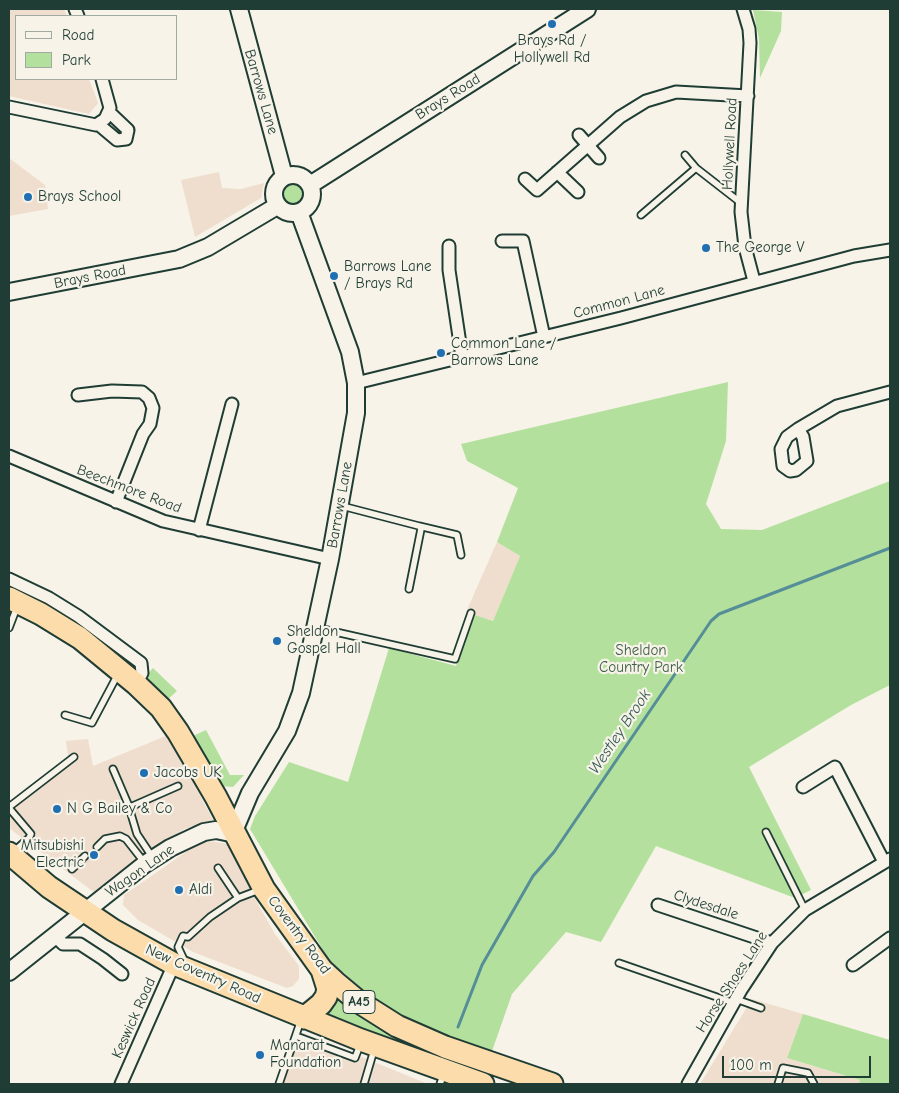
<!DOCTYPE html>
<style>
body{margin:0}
#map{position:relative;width:899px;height:1093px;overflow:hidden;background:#f7f3e8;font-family:"Comic Neue",sans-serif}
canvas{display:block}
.frame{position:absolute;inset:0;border:10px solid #1f3d34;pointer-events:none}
.legend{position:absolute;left:15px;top:15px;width:162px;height:65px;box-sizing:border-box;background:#f7f3e8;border:1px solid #a1aaa0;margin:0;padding:6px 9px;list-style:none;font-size:15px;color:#1f3d34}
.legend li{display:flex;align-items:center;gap:10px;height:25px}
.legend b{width:25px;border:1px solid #a1aaa0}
.scale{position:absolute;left:722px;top:1056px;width:149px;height:22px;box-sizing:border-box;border:2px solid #1f3d34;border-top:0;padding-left:6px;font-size:15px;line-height:18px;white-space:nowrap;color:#1f3d34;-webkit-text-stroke:4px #f7f3e8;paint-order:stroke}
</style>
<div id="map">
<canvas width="899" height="1093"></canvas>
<div class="frame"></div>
<ul class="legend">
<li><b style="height:6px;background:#f7f3e8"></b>Road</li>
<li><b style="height:14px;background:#b4e09d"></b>Park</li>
</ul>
<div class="scale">100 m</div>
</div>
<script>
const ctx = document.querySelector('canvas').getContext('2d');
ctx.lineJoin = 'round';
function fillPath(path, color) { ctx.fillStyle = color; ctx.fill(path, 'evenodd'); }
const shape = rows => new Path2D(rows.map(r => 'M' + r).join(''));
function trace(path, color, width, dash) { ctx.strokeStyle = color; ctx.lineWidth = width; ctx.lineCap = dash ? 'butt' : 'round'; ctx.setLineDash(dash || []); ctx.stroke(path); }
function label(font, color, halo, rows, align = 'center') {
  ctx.font = font + ' "Comic Neue",sans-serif'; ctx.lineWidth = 4.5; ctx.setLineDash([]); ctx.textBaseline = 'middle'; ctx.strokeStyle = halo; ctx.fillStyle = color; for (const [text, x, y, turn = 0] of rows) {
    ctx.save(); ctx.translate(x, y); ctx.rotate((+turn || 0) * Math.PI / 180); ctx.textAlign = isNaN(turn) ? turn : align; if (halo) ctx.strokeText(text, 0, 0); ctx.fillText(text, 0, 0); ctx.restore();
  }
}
const built = shape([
 [9,9,64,9,67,16,16,16,16,79,89,79,98,103,89,114,9,96],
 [9,158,45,185,48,209,9,216],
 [219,172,222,188,241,189,264,183,261,198,195,237,181,180],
 [497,542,520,556,493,621,466,612],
 [168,735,213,820,184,829,95,893,9,828,9,806,68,756,66,741,88,739,93,766],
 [203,840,228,844,233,852,254,897,275,934,299,966,299,979,293,986,287,988,193,952,138,920,123,905,124,895],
 [752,999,803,1014,787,1058,860,1080,859,1084,700,1084],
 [295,1030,428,1084,276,1084]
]);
const green = shape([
 [753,10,782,12,781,31,760,78,759,39],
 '280 194a13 13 0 1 1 26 0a13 13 0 1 1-26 0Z',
 [728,382,726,441,706,504,721,529,762,530,890,481,890,685,851,705,749,767,811,890,795,898,656,846,601,942,566,932,512,994,491,1054,414,1022,368,994,329,960,250,829,255,816,289,762,348,782,389,648,456,666,475,615,493,621,520,556,497,542,518,488,467,461,461,444],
 [153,668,177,691,167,700,146,681,145,677],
 [206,730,230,775,244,775,233,787,221,786,211,773,193,736],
 [334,994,432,1050,452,1065,323,1014],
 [803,1014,890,1040,890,1084,859,1084,860,1080,787,1058]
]);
const stream = shape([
 [458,1027,482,965,533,876,554,852,711,621,719,614,890,548]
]);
const lane = shape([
 [696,168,741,203],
 [641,215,696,168,685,155],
 [342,506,419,526,421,529,409,589],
 [419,526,457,535,461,555],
 [9,628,17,607],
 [318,628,455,659,471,613],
 [65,715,92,723,118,674],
 [113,769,128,804,137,834,153,858],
 [9,807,74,757],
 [9,808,31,834,29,838,13,852],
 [128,808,178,786],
 [766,832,805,910],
 [97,847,105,839,120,836,126,839,144,862],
 [218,868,238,898],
 [72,869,85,856],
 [185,962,178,947,183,936,188,937,210,917,238,898,259,890],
 [619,963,734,1003],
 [736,999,761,1008],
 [296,1036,355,1058,360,1045],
 [279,1084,301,1020],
 [364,1084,374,1050],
 [440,1084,444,1073],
 [778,1084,783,1068,808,1073,814,1084]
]);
const street = shape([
 [75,9,78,16],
 [743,9,749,29,750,43,741,212,745,247,754,281],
 [9,107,96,125,105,119,110,108,102,79],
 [98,124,117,140,126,139,128,130,109,112],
 [579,135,599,158],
 [557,172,578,192],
 [525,179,537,190,620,117,646,101,676,92,748,96],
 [502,241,523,241,544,337],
 [449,246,449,270,462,357],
 [356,383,621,318,854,256,890,250],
 [78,395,112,391,142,392,149,398,153,408,150,424,143,434,116,502],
 [798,429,803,437,807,461,796,470,790,471,783,466,781,449,787,437,798,429,837,406,890,392],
 [9,456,163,521,330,559],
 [199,530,232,404],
 [9,579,49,598,78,616,141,663,142,673,136,684],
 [803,787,835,767,884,862],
 [658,905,772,943],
 [54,935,63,944,80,944,103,959,122,974],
 [853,965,890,938],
 [121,1084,174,964],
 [688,1084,741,990,772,943,805,910,890,859]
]);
const secondary = shape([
 [239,9,284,176],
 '274 194a19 19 0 1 1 38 0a19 19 0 1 1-38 0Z',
 [310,185,587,9],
 [9,292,179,259,208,247,277,206],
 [234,831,250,793,287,731,301,693,330,559,356,413,356,383,350,352,299,212],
 [9,972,145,864,170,848,204,832,216,830,235,834]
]);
const highway = shape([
 [9,598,41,614,80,638,136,684,161,708,178,732,216,797,264,889,322,970,335,982,359,1002,397,1026,445,1047,552,1084],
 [9,853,49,887,113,930,174,964,361,1040,483,1084],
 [304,1018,321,1004,326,997,328,989,322,970]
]);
const markers = [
 [552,24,5,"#1f6fb2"],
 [28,197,5,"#1f6fb2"],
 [706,248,5,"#1f6fb2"],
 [334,276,5,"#1f6fb2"],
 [441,353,5,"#1f6fb2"],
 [277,641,5,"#1f6fb2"],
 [144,773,5,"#1f6fb2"],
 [57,809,5,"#1f6fb2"],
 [94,855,5,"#1f6fb2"],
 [179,890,5,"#1f6fb2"],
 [260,1055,5,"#1f6fb2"]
];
const shields = [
 [359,1002,32]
];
const shieldNames = [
 ["A45",359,1002]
];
const poiNames = [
 ["Brays Rd /",552,41,"center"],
 ["Hollywell Rd",552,58,"center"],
 ["Brays School",38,197],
 ["The George V",716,248],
 ["Barrows Lane",344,267],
 ["/ Brays Rd",344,284],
 ["Common Lane /",451,344],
 ["Barrows Lane",451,361],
 ["Sheldon",287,632],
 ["Gospel Hall",287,649],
 ["Jacobs UK",154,773],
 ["N G Bailey & Co",67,809],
 ["Mitsubishi",84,846,"right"],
 ["Electric",84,863,"right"],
 ["Aldi",189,890],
 ["Manarat",270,1046],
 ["Foundation",270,1063]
];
const streetNames = [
 ["Barrows Lane",261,92,74],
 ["Brays Road",448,97,-32],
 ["Hollywell Road",730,144,-87],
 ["Brays Road",90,277,-11],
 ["Common Lane",619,302,-15],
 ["Beechmore Road",129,489,21],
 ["Barrows Lane",340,505,-80],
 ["Wagon Lane",140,871,-35],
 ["Clydesdale",706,905,18],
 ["Coventry Road",299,935,53],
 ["New Coventry Road",203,974,24],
 ["Horse Shoes Lane",732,982,-57],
 ["Keswick Road",134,1018,-66]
];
const parkNames = [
 ["Sheldon",641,651],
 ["Country Park",641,668]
];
const waterNames = [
 ["Westley Brook",620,732,-56]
];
fillPath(built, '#efdecd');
fillPath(green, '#b4e09d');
trace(stream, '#558e97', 3);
trace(lane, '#1f3d34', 9);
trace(street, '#1f3d34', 15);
trace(secondary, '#1f3d34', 20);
trace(highway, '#1f3d34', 25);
trace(lane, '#f7f3e8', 5.5);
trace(street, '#f7f3e8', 11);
trace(secondary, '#f7f3e8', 16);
trace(highway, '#fddcac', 21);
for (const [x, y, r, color] of markers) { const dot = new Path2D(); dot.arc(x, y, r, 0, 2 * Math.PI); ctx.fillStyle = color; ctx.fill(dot); trace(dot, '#f7f3e8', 2); }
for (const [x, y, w] of shields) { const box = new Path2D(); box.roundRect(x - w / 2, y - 11.5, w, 23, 4); ctx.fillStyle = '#f7f3e8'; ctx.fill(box); trace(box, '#1f3d34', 1); }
label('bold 14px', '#1f3d34', null, shieldNames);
label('15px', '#1f3d34', '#f7f3e8', poiNames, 'left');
label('15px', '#1f3d34', '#f7f3e8', streetNames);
label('15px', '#3d5e49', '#f7f3e8', parkNames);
label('italic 16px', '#315855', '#f7f3e8', waterNames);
</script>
